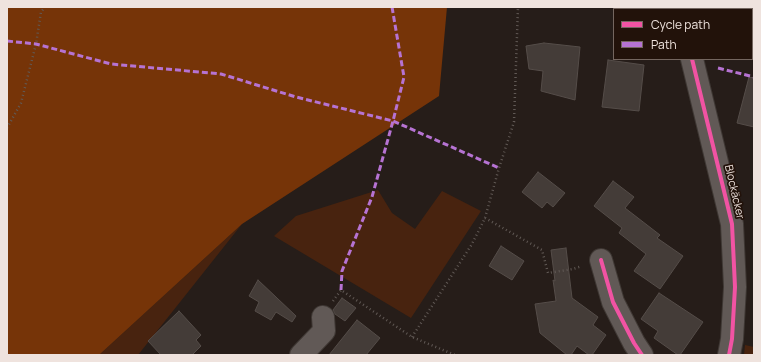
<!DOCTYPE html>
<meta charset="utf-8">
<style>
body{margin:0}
#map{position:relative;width:761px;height:362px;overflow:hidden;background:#261d19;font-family:Manrope,sans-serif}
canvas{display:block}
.frame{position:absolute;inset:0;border:8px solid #efe3de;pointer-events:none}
.legend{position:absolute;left:613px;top:8px;width:140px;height:52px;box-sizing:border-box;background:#22120a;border:1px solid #74665f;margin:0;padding:5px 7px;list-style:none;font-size:12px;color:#efe3de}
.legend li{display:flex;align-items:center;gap:8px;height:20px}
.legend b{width:20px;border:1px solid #74665f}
</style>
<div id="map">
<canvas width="761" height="362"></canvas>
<div class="frame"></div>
<ul class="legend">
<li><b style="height:5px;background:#f153a3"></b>Cycle path</li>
<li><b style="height:5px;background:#b673d3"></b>Path</li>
</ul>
</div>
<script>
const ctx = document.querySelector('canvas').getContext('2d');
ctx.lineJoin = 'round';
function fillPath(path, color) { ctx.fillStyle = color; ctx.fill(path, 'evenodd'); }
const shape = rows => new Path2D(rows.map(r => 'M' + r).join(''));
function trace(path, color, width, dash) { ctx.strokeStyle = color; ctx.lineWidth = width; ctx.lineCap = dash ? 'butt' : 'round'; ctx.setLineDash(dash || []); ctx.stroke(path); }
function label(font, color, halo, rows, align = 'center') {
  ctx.font = font + ' Manrope,sans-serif'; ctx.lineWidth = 3.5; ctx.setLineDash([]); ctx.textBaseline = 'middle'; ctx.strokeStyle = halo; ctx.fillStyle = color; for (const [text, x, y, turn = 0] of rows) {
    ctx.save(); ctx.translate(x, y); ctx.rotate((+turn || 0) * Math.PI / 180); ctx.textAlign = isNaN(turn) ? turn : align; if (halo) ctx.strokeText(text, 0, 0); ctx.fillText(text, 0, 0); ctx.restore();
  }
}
const green = shape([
 [378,190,392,213,415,229,442,191,481,211,411,318,274,236,296,216],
 [242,224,138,355,99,355],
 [745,345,754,347,754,355,744,355]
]);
const forest = shape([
 [7,7,447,7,439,96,242,224,99,355,7,355]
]);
const building = shape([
 [544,43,580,47,575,100,541,91,543,71,529,69,526,46,544,43],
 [608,60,644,65,639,111,602,107,608,60],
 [749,77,754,78,754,127,737,123,749,77],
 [538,172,565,193,553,207,547,202,542,208,522,192,538,172],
 [613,181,634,197,625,208,660,235,657,238,683,256,660,289,634,271,646,254,619,233,622,228,594,206,613,181],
 [501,246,524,261,512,280,489,266,501,246],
 [566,248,572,298,598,317,593,325,606,335,592,355,589,355,577,346,571,355,567,355,540,333,535,304,556,301,553,280,555,281,551,250,566,248],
 [258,280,296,316,292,322,276,312,271,320,255,311,259,302,249,296,258,280],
 [659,293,703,322,680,355,678,355,654,338,658,331,641,319,659,293],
 [342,298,356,308,345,321,335,314,333,310,342,298],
 [179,311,201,335,196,340,201,346,192,355,161,355,148,341,179,311],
 [357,320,380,338,366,355,329,355,357,320]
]);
const path = shape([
 [7,128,21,103,36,44,41,12,45,7],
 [485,218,542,250,548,273,573,269,582,266],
 [333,301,341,290,412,337,455,355],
 [412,337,472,244,485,218,499,168,514,122,518,7]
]);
const minor = shape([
 [685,7,685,9],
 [692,59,732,224,735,287,732,339,729,355],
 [601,260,613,302,634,343,642,355],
 [301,355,324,331,323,317]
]);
const quiet = shape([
 [7,41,36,44,111,64,221,74,296,97,393,121,499,168],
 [718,68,754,77],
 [341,290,342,271,372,197,393,121,404,77,392,7]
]);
const cycleway = shape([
 [692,59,732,224,735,287,732,339,729,355],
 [601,260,613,302,634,343,642,355]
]);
const streetNames = [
 ["Blockäcker",734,192,77]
];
fillPath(green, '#48230f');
fillPath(forest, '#763408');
fillPath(building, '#443c38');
trace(building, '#554d49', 1);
trace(minor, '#3f3834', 24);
trace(path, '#615955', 2.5, [1, 3]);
trace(minor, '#615956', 22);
trace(quiet, '#b673d3', 3, [6, 3]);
trace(cycleway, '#f153a3', 4);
label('11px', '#efe3de', '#22120a', streetNames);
</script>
